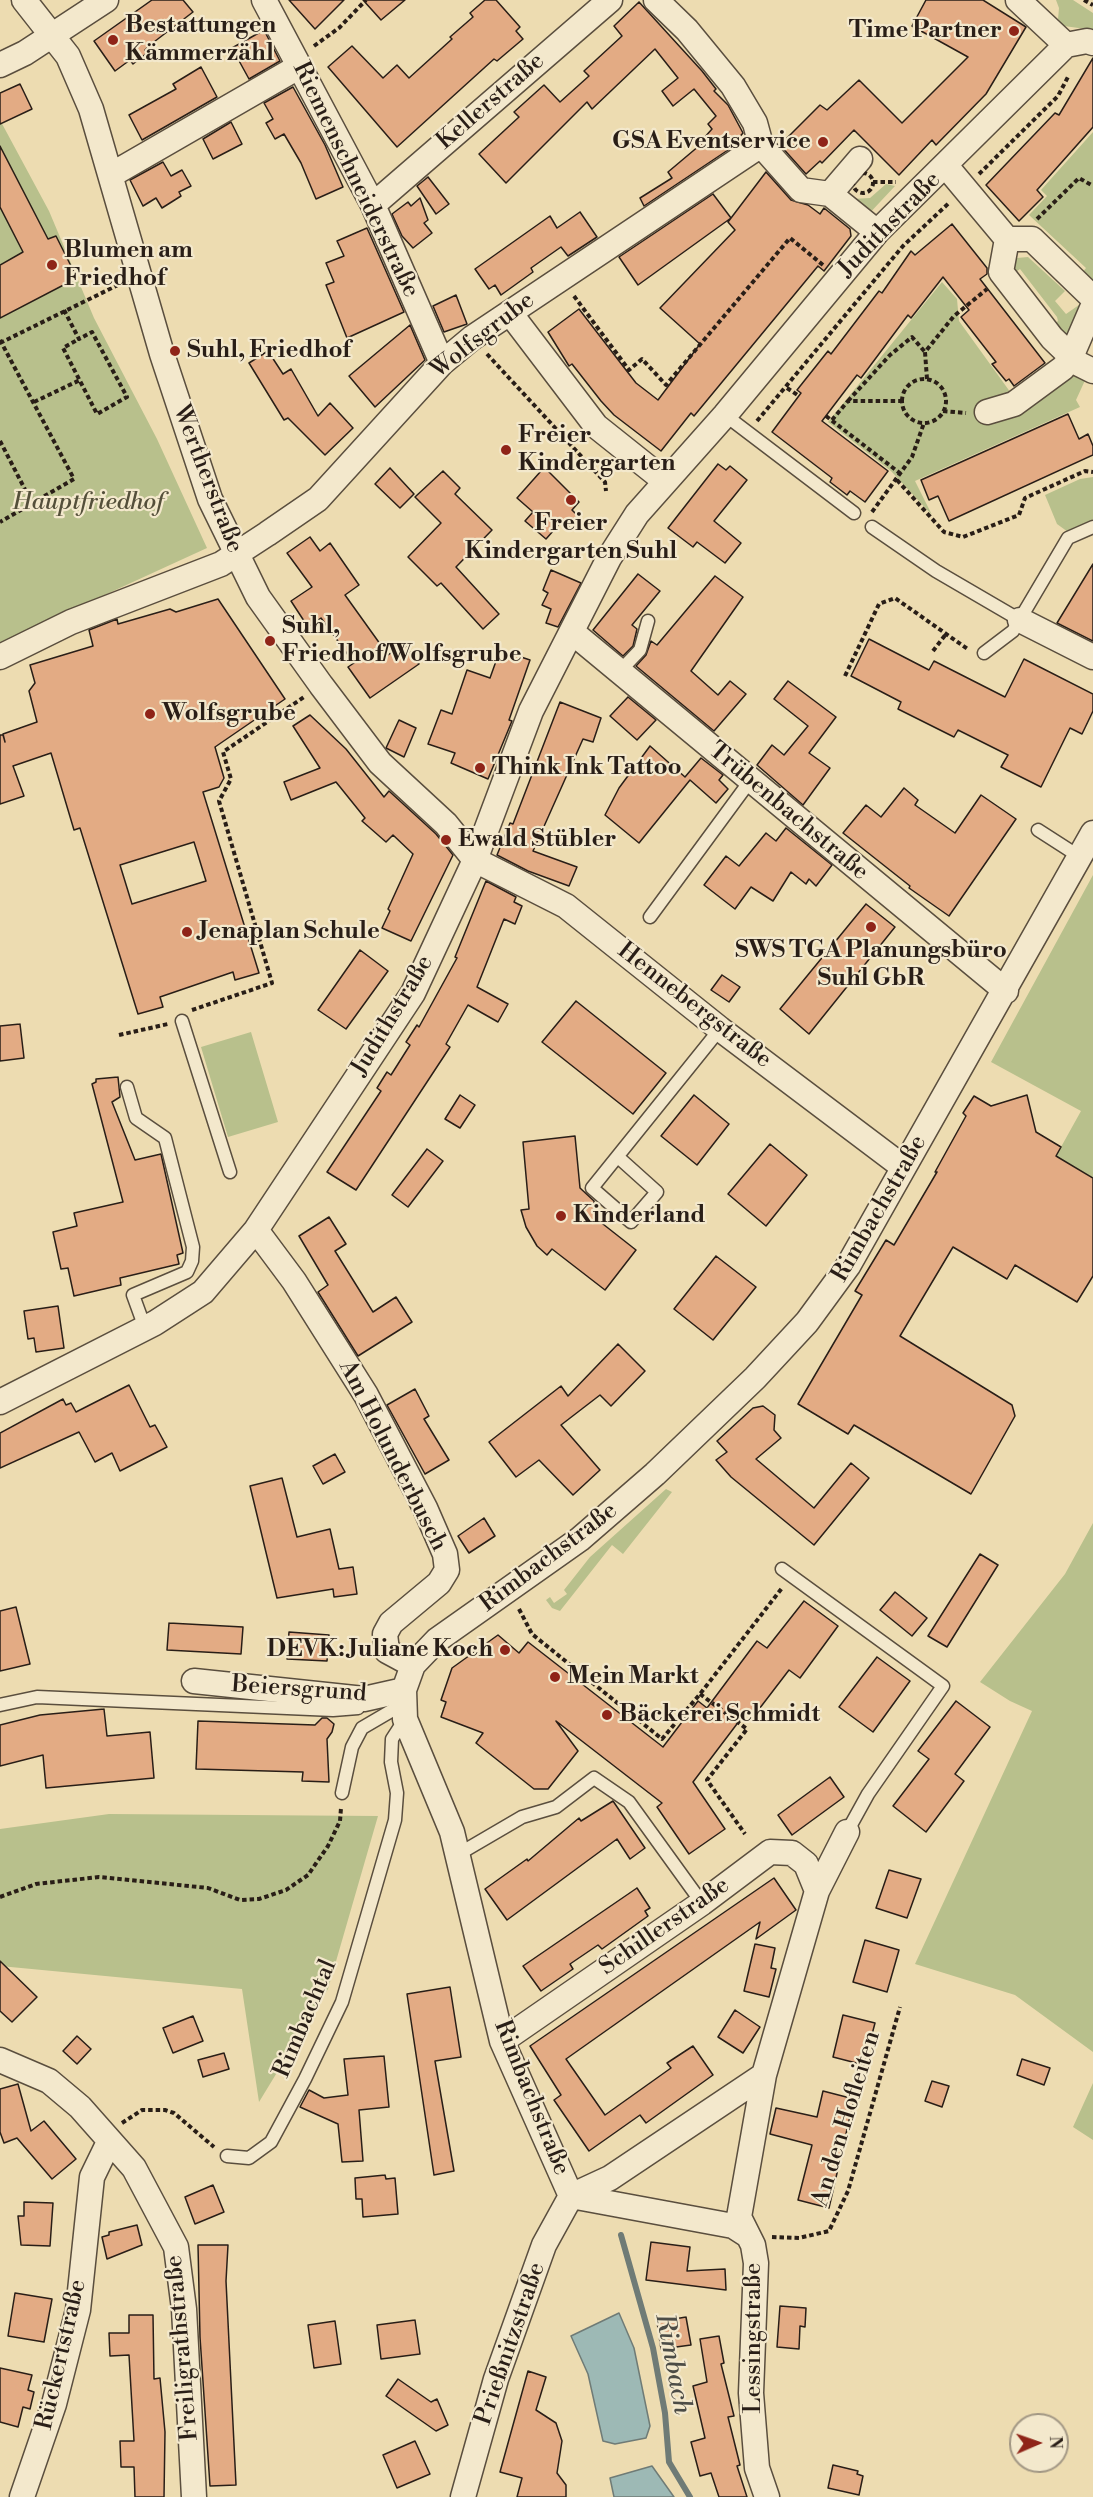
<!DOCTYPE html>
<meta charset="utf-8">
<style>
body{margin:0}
#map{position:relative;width:1093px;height:2497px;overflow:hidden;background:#eddcb1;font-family:"Libre Bodoni",serif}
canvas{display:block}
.north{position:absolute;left:1009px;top:2413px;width:60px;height:60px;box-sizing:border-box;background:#f3e8cc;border:2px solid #a29784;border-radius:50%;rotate:88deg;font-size:16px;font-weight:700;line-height:24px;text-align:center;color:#291e17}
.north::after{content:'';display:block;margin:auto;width:21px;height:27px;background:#8f2418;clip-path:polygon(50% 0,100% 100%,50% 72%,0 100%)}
</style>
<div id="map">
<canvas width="1093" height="2497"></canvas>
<div class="north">N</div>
</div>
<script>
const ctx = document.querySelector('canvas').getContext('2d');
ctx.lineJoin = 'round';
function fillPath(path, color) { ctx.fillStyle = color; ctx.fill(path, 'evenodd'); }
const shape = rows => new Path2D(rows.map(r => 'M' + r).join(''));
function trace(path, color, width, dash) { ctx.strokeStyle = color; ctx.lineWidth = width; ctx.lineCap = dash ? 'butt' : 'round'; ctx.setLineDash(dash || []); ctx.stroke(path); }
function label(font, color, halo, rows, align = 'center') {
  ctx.font = font + ' "Libre Bodoni",serif'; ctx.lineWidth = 4.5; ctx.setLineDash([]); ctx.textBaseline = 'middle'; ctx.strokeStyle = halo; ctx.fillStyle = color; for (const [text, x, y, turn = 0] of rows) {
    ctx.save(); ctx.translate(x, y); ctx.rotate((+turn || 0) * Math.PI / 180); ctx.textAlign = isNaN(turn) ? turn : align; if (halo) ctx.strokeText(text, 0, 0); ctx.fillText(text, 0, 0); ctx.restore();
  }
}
const green = shape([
 [1056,0,1073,0,1093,13,1093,30,1064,26,1058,19,1059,8],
 [0,120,49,211,94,318,157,439,207,548,0,643],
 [1093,132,1093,289,1078,278,1086,268,1029,215,1047,196,1041,190],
 [886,184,895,186,866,217,851,199,870,198],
 [1028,257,1065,291,1055,301,1066,314,1079,305,1082,311,1071,335,1062,337,1048,329,1058,321,1057,317,1020,269,1009,277,1013,262,1017,258],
 [942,282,957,299,959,321,1021,407,1073,368,1087,376,1076,400,1080,407,915,481,932,515,891,471,828,422],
 [1093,477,1093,519,1089,525,1068,532,1057,524,1045,495,1080,479],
 [1093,875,1093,1178,1056,1156,1081,1111,991,1062],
 [251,1032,278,1122,228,1137,201,1047],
 [666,1489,672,1492,623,1554,612,1545,560,1611,552,1608,546,1600,550,1597,554,1603,567,1594,564,1590,590,1557],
 [1093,1523,1093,2052,1015,1995,915,1964,1032,1711,1010,1701,980,1682,1065,1574],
 [109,1814,378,1816,328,1989,259,2102,242,1989,0,1966,0,1829],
 [1093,2083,1093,2140,1073,2127]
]);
const water = shape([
 [619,2313,634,2348,650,2426,646,2438,615,2444,603,2441,588,2374,571,2336,619,2313],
 [652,2466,674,2497,614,2497,610,2478,652,2466]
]);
const stream = shape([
 [621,2235,653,2348,665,2413,669,2462,690,2497]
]);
const building = shape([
 [152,0,183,0,193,12,150,45,145,50,147,53,133,64,130,60,115,71,94,41,152,0],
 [289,0,344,0,315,29,289,0],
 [363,0,405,0,381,20,363,0],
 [485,0,496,0,520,27,516,31,523,39,497,61,494,59,397,147,328,67,352,46,383,78,397,65,409,78,452,39,450,37,473,17,470,13,485,0],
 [926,0,983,0,1026,27,986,94,936,145,932,140,899,175,854,130,822,163,820,161,806,174,780,145,820,105,827,110,859,80,902,123,968,57,912,26,926,0],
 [639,2,702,71,716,89,714,91,728,105,743,133,728,150,644,206,640,198,672,178,668,172,706,140,704,138,712,129,708,124,716,116,694,89,673,106,662,91,678,78,655,49,592,109,587,102,506,183,479,154,519,117,514,112,544,85,560,102,589,76,584,71,622,36,614,26,639,2],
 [264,30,280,61,249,79,232,48,264,30],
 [1093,58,1093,127,1037,190,1043,197,1019,221,986,185,1055,113,1059,115,1093,58],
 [201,67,217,97,142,140,129,115,176,89,173,84,201,67],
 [20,84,32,109,0,124,0,93,20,84],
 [293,87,325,145,343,187,316,199,301,163,284,134,275,139,266,123,273,119,264,103,293,87],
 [231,122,242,144,213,159,203,139,231,122],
 [0,146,48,239,56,236,77,278,0,318,0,265,23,252,0,207,0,146],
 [163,162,171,176,182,170,191,186,179,192,181,196,162,208,156,198,143,206,130,180,163,162],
 [766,172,791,200,808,205,820,214,824,208,850,229,851,236,824,271,818,266,694,416,691,413,661,451,614,415,601,401,572,364,569,366,548,332,579,309,636,383,658,400,700,344,660,308,735,230,728,222,766,172],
 [428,177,449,204,436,214,417,186,428,177],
 [713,194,731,218,638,285,619,257,713,194],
 [420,198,428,220,424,223,432,233,413,248,402,236,392,214,408,202,411,206,420,198],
 [580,212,597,237,568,256,561,247,531,268,533,272,501,295,495,285,489,289,475,269,550,216,557,228,580,212],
 [952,224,987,268,987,274,980,279,1045,363,1014,386,1009,379,1006,381,992,364,996,362,961,317,969,310,943,277,911,318,908,315,861,378,857,375,822,421,888,471,865,502,850,491,847,495,830,482,832,478,772,432,801,393,797,390,828,351,831,354,879,291,882,293,911,251,915,255,952,224],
 [367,228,404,312,347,338,326,285,334,282,326,263,344,256,337,241,367,228],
 [456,295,467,324,444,332,433,306,456,295],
 [410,325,425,360,375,407,349,376,410,325],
 [268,351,283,374,291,369,318,416,330,403,353,428,325,455,288,418,284,420,249,363,268,351],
 [1068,414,1079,439,1088,434,1093,446,1093,455,949,521,938,496,929,500,921,480,1068,414],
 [718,464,726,470,730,466,747,480,714,521,741,543,725,563,697,542,693,547,668,528,718,464],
 [390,468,414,494,400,508,375,484,390,468],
 [443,471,460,488,455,494,492,530,456,567,499,614,483,629,441,583,437,586,408,557,441,523,415,497,443,471],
 [541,471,548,471,579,502,572,510,578,516,567,528,561,522,546,539,525,521,533,512,517,498,541,471],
 [310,537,320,551,330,543,359,585,345,595,388,655,404,644,419,664,370,698,348,667,354,663,321,618,308,627,291,601,312,587,287,553,310,537],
 [1093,564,1093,641,1057,623,1093,564],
 [551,570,581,583,558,627,546,623,551,609,542,605,548,593,543,590,551,570],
 [638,574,660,591,632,625,637,629,633,646,623,656,593,630,638,574],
 [715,576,743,597,691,671,718,695,730,681,746,694,714,731,636,666,646,655,651,641,657,645,715,576],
 [218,599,285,699,215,747,224,778,219,787,203,792,259,973,235,980,233,972,160,997,163,1007,138,1014,80,828,74,830,51,753,13,766,24,796,0,804,0,735,3,735,5,742,3,734,37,722,29,691,35,683,30,665,93,646,89,630,117,619,118,624,170,609,176,612,218,599],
 [194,842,206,881,132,904,120,865,194,842],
 [869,639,929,670,934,661,1005,697,1024,659,1093,694,1093,711,1082,734,1070,728,1041,787,1001,767,1008,755,958,730,954,737,898,709,901,702,851,676,869,639],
 [500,650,530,660,509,720,512,721,488,779,451,763,455,753,428,744,441,710,452,714,467,670,490,678,500,650],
 [788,681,836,717,809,753,830,768,803,805,757,765,772,745,784,755,808,726,774,699,788,681],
 [628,697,656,720,637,740,610,716,628,697],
 [560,702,601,718,593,742,583,739,533,851,577,867,569,886,528,871,497,855,510,823,513,824,560,702],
 [310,715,346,749,384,797,389,791,436,834,453,855,411,941,382,928,390,911,388,909,413,854,393,835,386,842,362,821,365,818,336,782,291,800,284,782,320,768,293,726,310,715],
 [399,720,416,728,404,757,386,748,399,720],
 [650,746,685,777,701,758,723,775,719,780,728,789,716,803,690,780,639,843,605,815,619,788,650,746],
 [904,788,918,800,915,805,955,833,981,795,1016,819,949,916,909,888,910,886,843,833,866,805,881,817,904,788],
 [786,828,832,865,816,886,809,879,806,884,791,872,773,901,751,887,735,909,704,885,726,856,739,866,766,833,776,841,786,828],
 [486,881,516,897,514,902,522,906,515,924,504,919,477,987,508,1004,498,1022,468,1005,446,1044,450,1047,356,1190,327,1172,381,1091,377,1088,387,1072,391,1075,410,1045,406,1042,417,1025,419,1027,457,958,455,957,486,881],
 [866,904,895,927,809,1034,780,1009,866,904],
 [360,950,388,971,346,1029,318,1010,360,950],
 [722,975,740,987,729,1002,711,990,722,975],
 [576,1001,666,1073,633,1114,542,1042,576,1001],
 [20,1024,24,1058,0,1061,0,1026,20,1024],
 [118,1077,120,1097,112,1102,135,1160,161,1154,183,1253,177,1255,179,1264,120,1278,121,1285,74,1296,68,1268,61,1269,53,1232,77,1226,74,1213,123,1202,92,1084,96,1082,96,1079,118,1077],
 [460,1095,475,1105,460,1128,445,1119,460,1095],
 [694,1095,729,1124,697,1165,661,1136,694,1095],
 [1027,1095,1036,1132,1061,1147,1056,1156,1093,1178,1093,1276,1077,1302,1015,1265,1007,1279,953,1247,900,1336,1012,1405,1015,1416,971,1494,854,1425,848,1434,798,1404,862,1295,855,1291,886,1240,894,1245,937,1172,935,1172,966,1116,963,1113,974,1096,991,1106,1027,1095],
 [575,1136,580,1188,594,1201,594,1217,636,1250,605,1290,552,1249,547,1255,537,1246,526,1227,521,1210,529,1209,523,1142,575,1136],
 [770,1144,807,1175,766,1226,728,1194,770,1144],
 [427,1149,443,1161,408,1207,392,1195,427,1149],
 [329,1217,346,1244,335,1251,373,1312,396,1297,412,1322,358,1356,318,1292,328,1285,299,1236,329,1217],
 [716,1256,756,1287,713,1340,674,1309,716,1256],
 [58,1306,64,1348,36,1352,34,1338,28,1339,24,1311,58,1306],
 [618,1344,645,1371,611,1406,600,1395,561,1425,600,1470,573,1495,539,1460,516,1477,489,1442,561,1386,568,1396,618,1344],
 [129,1385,150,1427,155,1425,167,1447,120,1471,112,1453,95,1462,79,1432,0,1468,0,1433,63,1399,66,1405,71,1403,76,1412,129,1385],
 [415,1389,429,1416,424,1419,449,1460,425,1474,387,1405,415,1389],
 [763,1406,775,1415,774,1430,781,1438,756,1459,814,1508,851,1463,869,1478,814,1545,731,1477,716,1460,727,1452,717,1441,753,1408,763,1406],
 [335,1454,345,1472,323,1484,313,1466,335,1454],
 [282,1478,297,1537,330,1529,339,1569,353,1567,357,1594,334,1597,333,1589,277,1598,250,1486,282,1478],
 [484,1518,495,1536,469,1553,458,1536,484,1518],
 [980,1554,998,1565,947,1647,928,1636,980,1554],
 [895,1592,927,1618,912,1636,880,1610,895,1592],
 [804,1601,838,1626,800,1678,789,1670,753,1717,746,1712,693,1782,725,1829,689,1854,657,1807,662,1803,556,1721,578,1751,548,1789,534,1789,476,1743,483,1733,441,1717,446,1702,441,1700,452,1668,498,1635,519,1653,528,1642,663,1747,698,1701,707,1708,757,1641,767,1648,804,1601],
 [16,1607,30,1664,0,1671,0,1611,16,1607],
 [169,1623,243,1627,241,1654,167,1650,169,1623],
 [289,1632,329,1635,327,1661,287,1659,289,1632],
 [877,1657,910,1681,873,1732,839,1707,877,1657],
 [956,1701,990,1727,955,1774,964,1781,926,1832,893,1806,929,1759,918,1751,956,1701],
 [104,1709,107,1736,150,1732,154,1778,46,1788,43,1755,0,1766,0,1725,40,1715,104,1709],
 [322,1718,327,1718,334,1724,332,1732,327,1739,329,1782,302,1781,303,1772,196,1769,198,1721,315,1725,322,1718],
 [830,1777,844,1797,792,1835,778,1815,830,1777],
 [613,1801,645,1848,630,1859,617,1839,507,1920,485,1889,527,1859,528,1861,579,1818,581,1821,613,1801],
 [889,1870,921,1879,907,1918,876,1908,889,1870],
 [774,1878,796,1910,756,1939,760,1922,566,2059,605,2115,671,2068,667,2063,693,2046,713,2075,646,2123,640,2115,589,2151,554,2100,561,2095,530,2046,774,1878],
 [637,1888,650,1908,645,1911,648,1916,602,1949,598,1945,570,1964,573,1969,541,1991,523,1966,637,1888],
 [865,1940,899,1950,887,1992,853,1982,865,1940],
 [755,1944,775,1948,771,1968,776,1969,769,1997,744,1991,755,1944],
 [0,1961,37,1997,12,2022,0,2011,0,1961],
 [450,1987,461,2057,435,2061,454,2171,434,2175,407,1994,450,1987],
 [735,2010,760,2027,743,2053,718,2037,735,2010],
 [843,2015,875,2023,864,2065,833,2057,843,2015],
 [193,2016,203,2041,173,2053,163,2028,193,2016],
 [77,2036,91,2049,77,2064,63,2051,77,2036],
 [224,2053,229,2069,203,2077,198,2060,224,2053],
 [384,2056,389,2107,359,2110,363,2161,342,2162,338,2124,300,2107,309,2090,324,2098,348,2095,344,2059,384,2056],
 [1022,2059,1050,2068,1044,2085,1017,2075,1022,2059],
 [932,2081,949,2086,942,2107,925,2101,932,2081],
 [18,2084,31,2131,44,2121,76,2159,52,2179,17,2138,4,2143,0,2132,0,2089,18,2084],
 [823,2091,854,2099,829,2208,798,2200,812,2145,770,2134,776,2108,817,2117,823,2091],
 [385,2175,386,2179,395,2178,398,2214,363,2217,362,2199,356,2199,355,2178,385,2175],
 [213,2185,224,2212,195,2224,185,2197,213,2185],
 [24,2202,53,2203,50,2246,21,2245,18,2216,24,2216,24,2202],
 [137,2225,142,2245,107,2259,102,2237,109,2235,109,2232,137,2225],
 [651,2242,690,2247,687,2271,725,2269,726,2290,646,2280,651,2242],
 [198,2245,228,2245,226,2281,236,2485,210,2486,200,2337,198,2245],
 [15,2293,52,2299,44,2342,8,2336,15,2293],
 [780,2306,806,2308,805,2327,800,2326,799,2349,777,2347,780,2306],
 [129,2315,153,2315,154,2379,160,2378,165,2432,164,2497,135,2497,134,2467,121,2467,120,2441,134,2441,129,2355,110,2356,109,2333,129,2333,129,2315],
 [686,2317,691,2345,661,2349,657,2322,686,2317],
 [415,2320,420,2354,381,2359,377,2325,415,2320],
 [335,2321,341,2364,314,2368,308,2325,335,2321],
 [719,2336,724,2363,721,2364,734,2416,728,2417,740,2465,737,2466,747,2497,719,2497,711,2473,700,2476,691,2442,705,2438,693,2386,707,2382,700,2339,719,2336],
 [0,2368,32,2375,28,2390,34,2392,30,2409,23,2407,18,2427,0,2422,0,2368],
 [528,2371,546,2377,536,2410,556,2423,562,2441,557,2473,566,2485,566,2497,517,2497,522,2478,500,2472,528,2371],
 [398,2379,431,2402,437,2399,448,2425,436,2431,386,2396,398,2379],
 [415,2441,430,2474,397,2488,383,2455,415,2441],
 [833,2465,858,2471,857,2474,863,2476,859,2495,828,2488,833,2465]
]);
const path = shape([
 [1084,0,1093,5],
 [314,46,339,28,366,0],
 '853 183a10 10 0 1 1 20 0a10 10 0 1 1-20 0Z',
 [979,174,1058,96,1069,75],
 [873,182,896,182],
 [1037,219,1079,178,1093,186],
 [574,296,629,370,642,359,666,385,790,238,823,265],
 [64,310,79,339,92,332,127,397,97,414,63,348,79,339],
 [0,340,74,479,0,522],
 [0,343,120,284],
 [487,354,605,482,606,491],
 [927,379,925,352,954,316,987,289],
 '902 401a22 22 0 1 1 44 0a22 22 0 1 1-44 0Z',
 [787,388,799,396],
 [848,401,890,355,912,337,925,352],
 [34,402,80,380],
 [943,411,966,413],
 [826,416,901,474],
 [832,420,848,401,902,401],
 [757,421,903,246,950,202],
 [0,441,32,503],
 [897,480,944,532,963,537,1019,515,1025,498,1085,471,1093,472],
 [872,512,912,457,924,423],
 [933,651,946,634],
 [845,676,879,604,895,598,969,650],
 [192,1010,272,983,219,801,231,779,223,752,304,697],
 [119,1035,168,1024],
 [519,1609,532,1634,662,1739,700,1694,782,1588],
 [700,1694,747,1729,707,1780,745,1834],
 [0,1897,36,1884,99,1877,208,1888,240,1900,259,1899,286,1890,308,1875,328,1846,340,1821,341,1808],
 [122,2123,142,2110,165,2110,174,2113,214,2147],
 [772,2237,799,2238,829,2231,848,2191,900,2007]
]);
const service = shape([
 [725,415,854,513],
 [872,527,936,571,1020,620],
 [984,653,1013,631,1068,538,1093,527],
 [619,672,640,650,648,621],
 [1038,830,1080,857],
 [650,917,750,781],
 [182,1021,230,1172],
 [127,1087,136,1118,165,1138,193,1247,192,1261,187,1272,133,1295,145,1328],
 [618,1157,657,1192,631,1222,592,1188,720,1029],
 [782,1569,943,1686,868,1794,847,1832],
 [0,1705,37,1697,333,1710,358,1708],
 [342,1793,352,1747,362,1728,403,1704],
 [457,1855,522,1817,556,1807,594,1778,629,1802,702,1903],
 [227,2156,249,2158,271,2142,305,2079,342,2002,395,1820,397,1793,391,1762,392,1739,405,1719]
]);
const minor = shape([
 [24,0,68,56,91,109,162,354,210,499,258,597,321,685,380,763,446,824,475,860,566,906,720,1029,903,1167],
 [264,0,373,205,442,363],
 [656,0,687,30,733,86,755,123,761,145,801,190,830,194],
 [1018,0,1066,45],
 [1066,45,1087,41,1093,43],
 [0,65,25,53,106,0],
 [860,159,830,194,877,232],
 [946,166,1007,239,1001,272,1052,338,1079,364,1093,371],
 [111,175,300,66],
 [373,205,610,0],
 [1007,239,1032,239,1093,298],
 [510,313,596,426,665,481],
 [987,412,1014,404,1063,368,1071,357,1093,306],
 [1020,620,1093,657],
 [572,632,1006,991],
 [0,657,71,622,221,564,267,534,318,499,442,363,472,338,761,145],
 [256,1230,294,1281,366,1395,425,1508,445,1554,447,1570,439,1583,391,1623,385,1634,387,1651,413,1665],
 [0,1402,155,1323,203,1292,256,1230,413,993,475,860,531,711,609,558,637,514,725,415,877,232,1066,45],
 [194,1681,364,1699,404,1690],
 [502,2041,702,1903,770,1852,792,1853,806,1864,817,1891],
 [0,2060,49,2081,80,2107,134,2168,176,2247,184,2309,194,2497],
 [571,2196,502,2041,452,1832,405,1719,404,1690,413,1665,437,1640,580,1539,655,1474,755,1378,807,1322,848,1266,1093,833],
 [571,2196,610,2178,764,2075],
 [571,2196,733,2226,747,2235],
 [22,2497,54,2404,78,2310,92,2177,109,2142],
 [463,2497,496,2379,544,2245,571,2196],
 [767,2497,757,2468,751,2393,756,2263,753,2245,739,2217,764,2075,817,1891,847,1832]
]);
const markers = [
 [1014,31,6,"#8f2418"],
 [113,40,6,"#8f2418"],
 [823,142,6,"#8f2418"],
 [52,265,6,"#8f2418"],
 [175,351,6,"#8f2418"],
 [506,450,6,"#8f2418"],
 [571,500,6,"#8f2418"],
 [270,641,6,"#8f2418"],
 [150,714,6,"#8f2418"],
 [480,768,6,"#8f2418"],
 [446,840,6,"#8f2418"],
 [871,927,6,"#8f2418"],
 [187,932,6,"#8f2418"],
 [561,1216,6,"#8f2418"],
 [505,1650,6,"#8f2418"],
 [555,1677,6,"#8f2418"],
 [607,1715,6,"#8f2418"]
];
const poiNames = [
 ["Bestattungen",125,26],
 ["Kämmerzähl",125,54],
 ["Time Partner",1002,31,"right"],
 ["GSA Eventservice",811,142,"right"],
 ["Blumen am",64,251],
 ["Friedhof",64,279],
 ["Suhl, Friedhof",187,351],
 ["Freier",518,436],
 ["Kindergarten",518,464],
 ["Freier",571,524,"center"],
 ["Kindergarten Suhl",571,552,"center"],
 ["Suhl,",282,627],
 ["Friedhof/Wolfsgrube",282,655],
 ["Wolfsgrube",162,714],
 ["Think Ink Tattoo",492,768],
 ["Ewald Stübler",458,840],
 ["Jenaplan Schule",199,932],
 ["SWS TGA Planungsbüro",871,951,"center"],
 ["Suhl GbR",871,979,"center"],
 ["Kinderland",573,1216],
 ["DEVK: Juliane Koch",493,1650,"right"],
 ["Mein Markt",567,1677],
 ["Bäckerei Schmidt",619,1715]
];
const streetNames = [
 ["Kellerstraße",491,102,-41],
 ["Riemenschneiderstraße",355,180,64],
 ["Judithstraße",890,225,-46],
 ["Wolfsgrube",483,336,-38],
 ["Wertherstraße",207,479,69],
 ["Trübenbachstraße",788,812,40],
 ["Hennebergstraße",694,1006,38],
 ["Judithstraße",393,1016,-59],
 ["Rimbachstraße",880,1209,-60],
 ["Am Holunderbusch",392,1456,63],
 ["Rimbachstraße",549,1558,-37],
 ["Beiersgrund",299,1690,4],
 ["Schillerstraße",665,1927,-35],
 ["Rimbachtal",306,2019,-67],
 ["Rimbachstraße",531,2098,68],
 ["An den Hofleiten",847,2119,-73],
 ["Lessingstraße",754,2338,-90],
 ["Prießnitzstraße",511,2344,-71],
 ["Freiligrathstraße",183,2348,-95],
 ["Rückertstraße",62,2355,-77]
];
const parkNames = [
 ["Hauptfriedhof",88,503]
];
const waterNames = [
 ["Rimbach",672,2364,79]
];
fillPath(green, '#b8c08c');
fillPath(water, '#9db9b5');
trace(water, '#6f7b76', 1.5);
trace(stream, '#6f7b76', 6);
fillPath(building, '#e3ab84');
trace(building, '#291e17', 1.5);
trace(service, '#5a4e3e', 15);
trace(minor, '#5a4e3e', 27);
trace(path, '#291e17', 4, [4.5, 3]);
trace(service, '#f3e8cc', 12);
trace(minor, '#f3e8cc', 24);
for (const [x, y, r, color] of markers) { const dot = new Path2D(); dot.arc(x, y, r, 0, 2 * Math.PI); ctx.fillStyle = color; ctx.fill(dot); trace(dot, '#f3e8cc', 2); }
label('bold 24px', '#291e17', '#f3e8cc', poiNames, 'left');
label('24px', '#291e17', '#f3e8cc', streetNames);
label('italic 24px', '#544f3a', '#f3e8cc', parkNames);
label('italic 26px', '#4c4c46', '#f3e8cc', waterNames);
</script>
